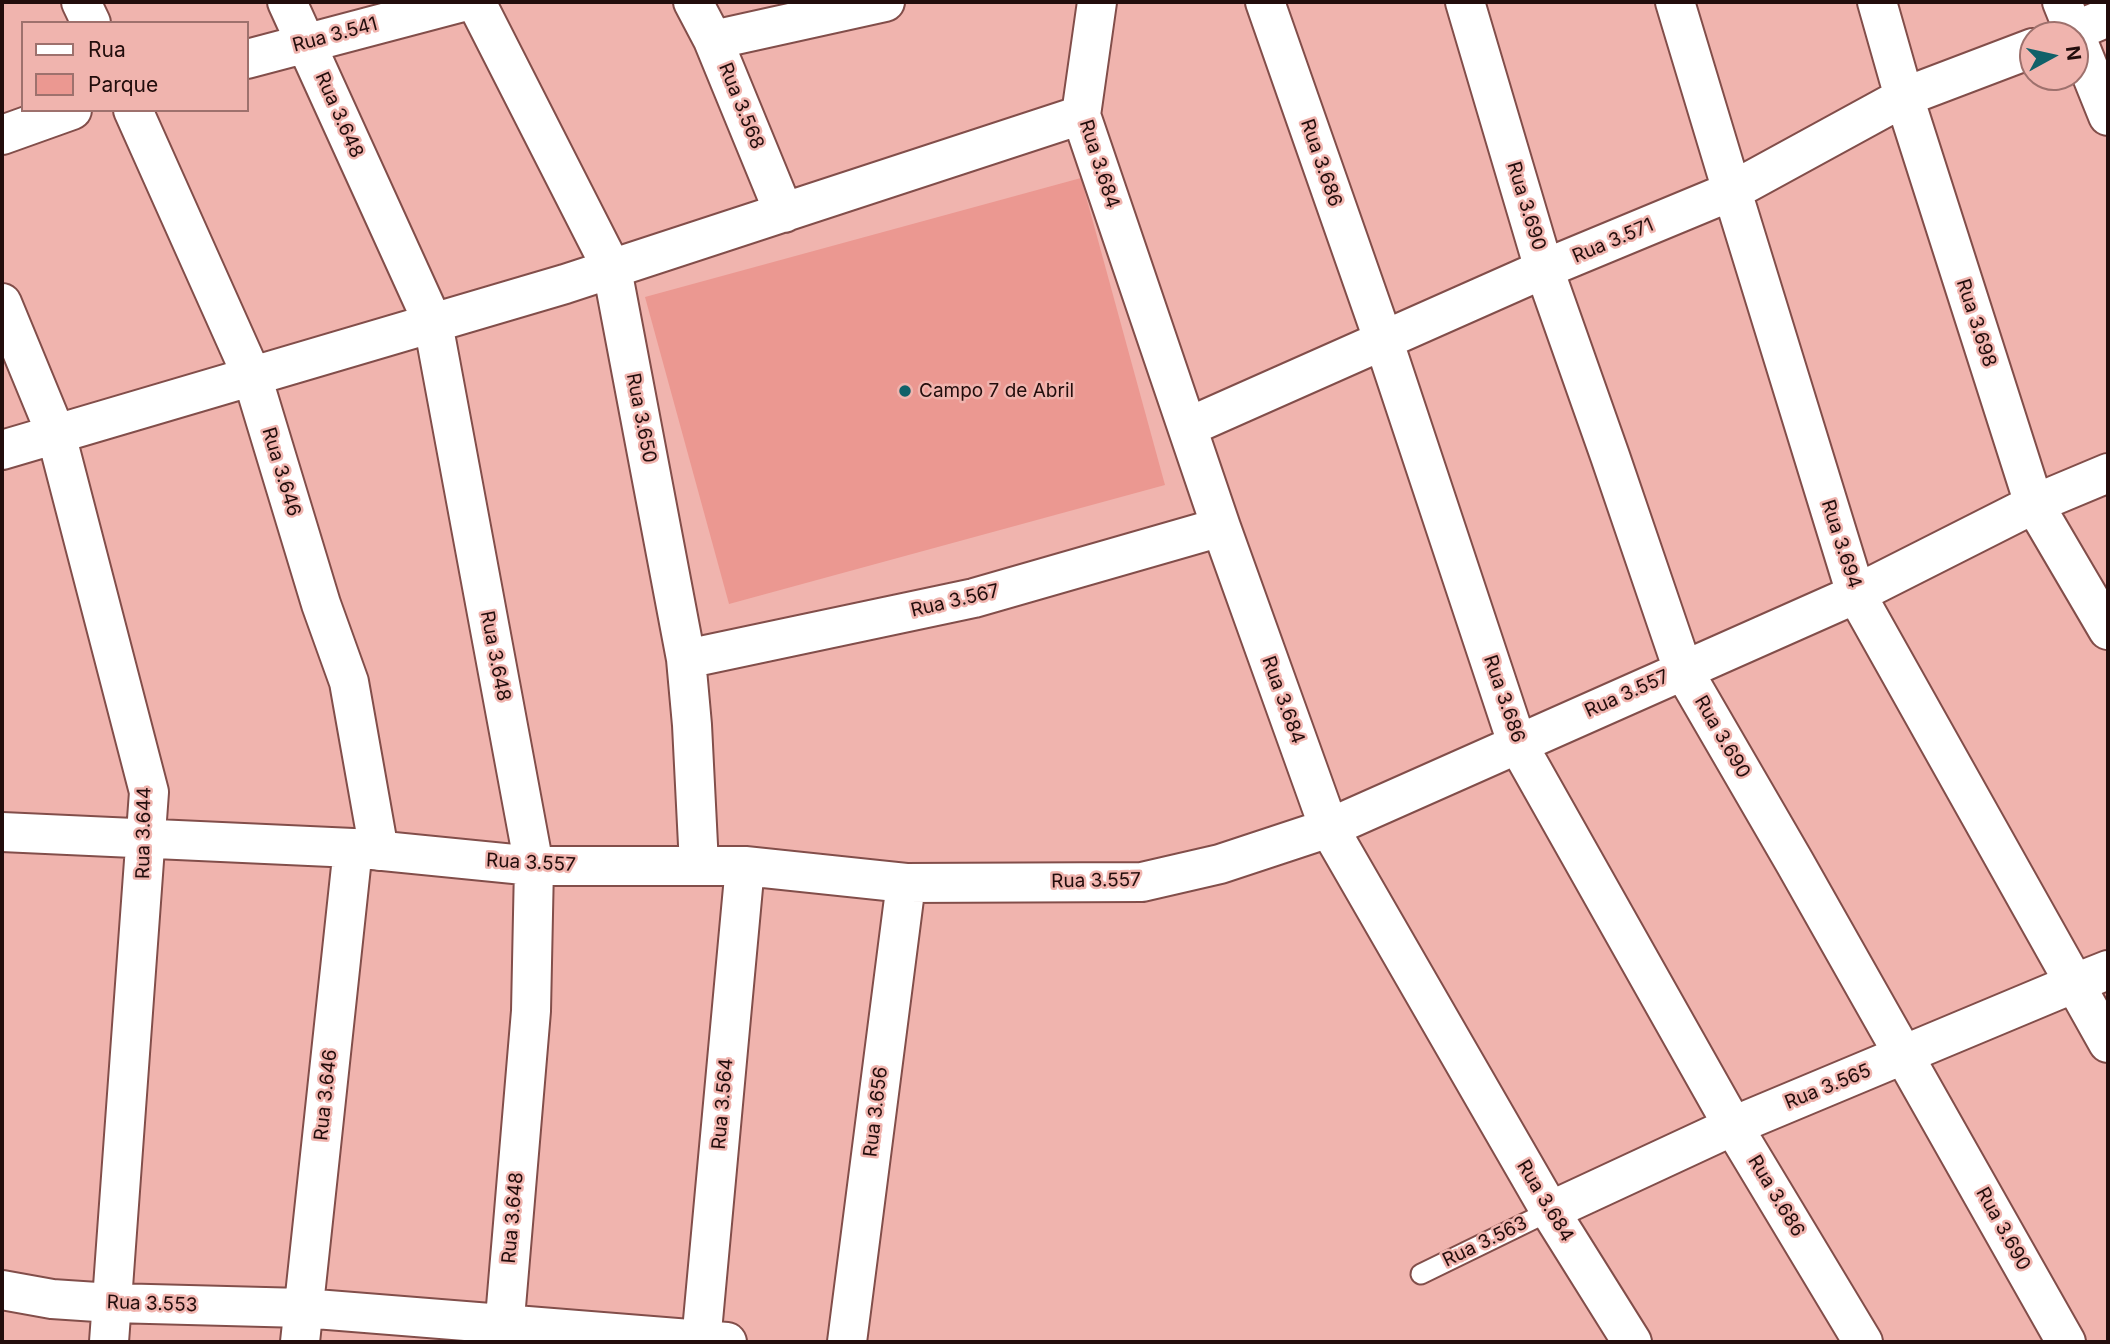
<!DOCTYPE html>
<style>
body{margin:0}
#map{position:relative;width:2110px;height:1344px;overflow:hidden;background:#f0b4ae;font-family:Inter,sans-serif}
canvas{display:block}
.frame{position:absolute;inset:0;border:4px solid #220d0c;pointer-events:none}
.legend{position:absolute;left:21px;top:21px;width:228px;height:91px;box-sizing:border-box;background:#f0b4ae;border:2px solid #9e716d;margin:0;padding:9px 12px;list-style:none;font-size:21px;color:#220d0c}
.legend li{display:flex;align-items:center;gap:14px;height:35px}
.legend b{width:35px;border:2px solid #9e716d}
.north{position:absolute;left:2019px;top:21px;width:70px;height:70px;box-sizing:border-box;background:#f0b4ae;border:2px solid #9e716d;border-radius:50%;rotate:82deg;font-size:19px;font-weight:700;line-height:28px;text-align:center;color:#220d0c}
.north::after{content:'';display:block;margin:auto;width:24px;height:32px;background:#116169;clip-path:polygon(50% 0,100% 100%,50% 72%,0 100%)}
</style>
<div id="map">
<canvas width="2110" height="1344"></canvas>
<div class="frame"></div>
<ul class="legend">
<li><b style="height:9px;background:#fff"></b>Rua</li>
<li><b style="height:19px;background:#eb9891"></b>Parque</li>
</ul>
<div class="north">N</div>
</div>
<script>
const ctx = document.querySelector('canvas').getContext('2d');
ctx.lineJoin = 'round';
function fillPath(path, color) { ctx.fillStyle = color; ctx.fill(path, 'evenodd'); }
const shape = rows => new Path2D(rows.map(r => 'M' + r).join(''));
function trace(path, color, width, dash) { ctx.strokeStyle = color; ctx.lineWidth = width; ctx.lineCap = dash ? 'butt' : 'round'; ctx.setLineDash(dash || []); ctx.stroke(path); }
function label(font, color, halo, rows, align = 'center') {
  ctx.font = font + ' Inter,sans-serif'; ctx.lineWidth = 5; ctx.setLineDash([]); ctx.textBaseline = 'middle'; ctx.strokeStyle = halo; ctx.fillStyle = color; for (const [text, x, y, turn = 0] of rows) {
    ctx.save(); ctx.translate(x, y); ctx.rotate((+turn || 0) * Math.PI / 180); ctx.textAlign = isNaN(turn) ? turn : align; if (halo) ctx.strokeText(text, 0, 0); ctx.fillText(text, 0, 0); ctx.restore();
  }
}
const green = shape([
 [1081,178,1165,485,729,604,645,297]
]);
const service = shape([
 [1421,1274,1550,1211]
]);
const minor = shape([
 [81,2,91,23],
 [287,2,433,323,534,866,531,1011,503,1342],
 [476,2,612,269,686,659,692,725,699,865],
 [693,2,713,40,784,213],
 [1097,2,1081,115,1221,527,1329,828,1550,1211,1632,1342],
 [1265,2,1383,339,1517,743,1733,1126,1863,1342],
 [1465,2,1544,269,1610,456,1683,670,1795,863,2066,1342],
 [1675,2,1732,191,1856,594,2108,1043],
 [1877,2,1904,97,2034,504,2108,630],
 [2062,2,2108,116],
 [2066,35,2108,17],
 [713,40,885,2],
 [247,59,463,2],
 [133,110,252,376,321,604,349,682,379,851],
 [2,135,72,110],
 [2,303,56,434,149,792,109,1342],
 [1188,427,1544,269,1732,191,1904,97,2033,48],
 [2,450,565,284,1081,115],
 [686,659,974,598,1221,527],
 [2,832,353,848,534,866,745,866,906,883,1142,882,1220,864,1329,828,1856,594,2034,504,2108,473],
 [1550,1211,1733,1126,2075,983,2108,970],
 [2,1290,52,1299,112,1303,303,1308,727,1342],
 [300,1342,353,848],
 [701,1342,745,866],
 [847,1342,906,883]
]);
const markers = [
 [905,391,7,"#116169"]
];
const streetNames = [
 ["Rua 3.541",335,35,-15],
 ["Rua 3.568",741,106,68],
 ["Rua 3.648",339,115,66],
 ["Rua 3.686",1321,163,71],
 ["Rua 3.684",1099,164,72],
 ["Rua 3.690",1526,206,73],
 ["Rua 3.571",1613,241,-23],
 ["Rua 3.698",1976,323,72],
 ["Rua 3.650",641,418,79],
 ["Rua 3.646",281,472,73],
 ["Rua 3.694",1841,544,72],
 ["Rua 3.567",955,601,-13],
 ["Rua 3.648",495,656,79],
 ["Rua 3.557",1627,694,-24],
 ["Rua 3.686",1504,699,71],
 ["Rua 3.684",1283,700,70],
 ["Rua 3.690",1722,737,60],
 ["Rua 3.644",144,833,-89],
 ["Rua 3.557",531,863,3],
 ["Rua 3.557",1096,881,-1],
 ["Rua 3.565",1828,1087,-22],
 ["Rua 3.646",326,1095,-84],
 ["Rua 3.564",723,1104,-85],
 ["Rua 3.656",876,1112,-83],
 ["Rua 3.686",1776,1196,59],
 ["Rua 3.684",1545,1201,59],
 ["Rua 3.648",513,1218,-85],
 ["Rua 3.690",2003,1229,61],
 ["Rua 3.563",1485,1242,-26],
 ["Rua 3.553",152,1304,2]
];
const poiNames = [
 ["Campo 7 de Abril",919,391]
];
fillPath(green, '#eb9891');
trace(service, '#824e4a', 23);
trace(minor, '#824e4a', 42);
trace(service, '#fff', 19);
trace(minor, '#fff', 38);
for (const [x, y, r, color] of markers) { const dot = new Path2D(); dot.arc(x, y, r, 0, 2 * Math.PI); ctx.fillStyle = color; ctx.fill(dot); trace(dot, '#f0b4ae', 2.5); }
label('19px', '#220d0c', '#f0b4ae', streetNames);
label('19px', '#220d0c', '#f0b4ae', poiNames, 'left');
</script>
